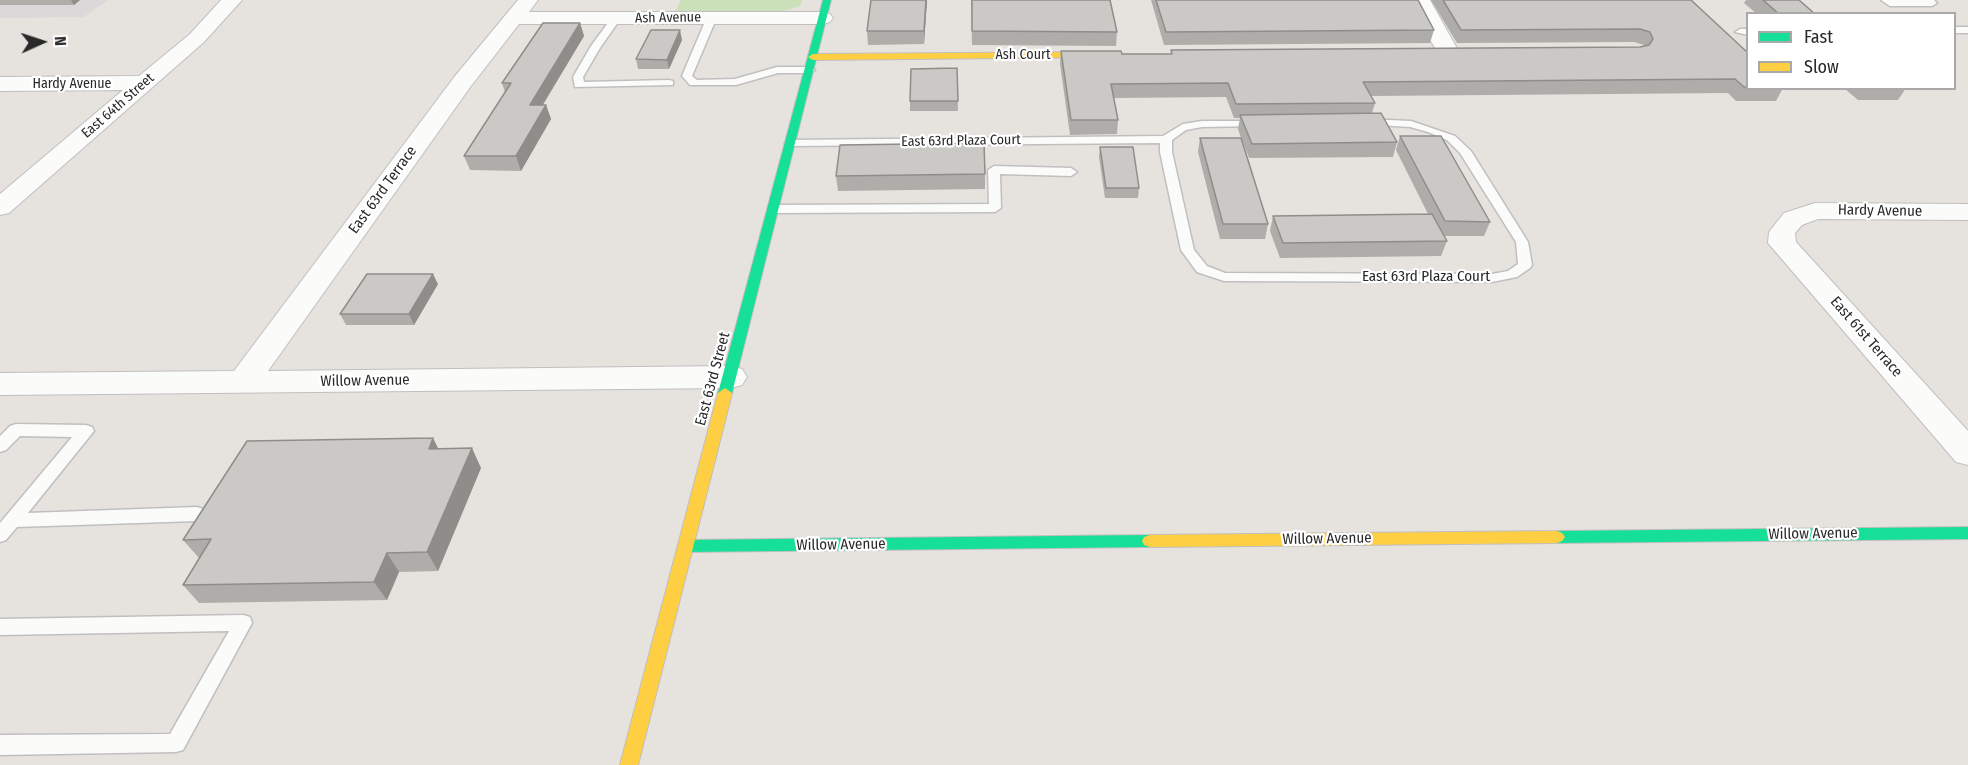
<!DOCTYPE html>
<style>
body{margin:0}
#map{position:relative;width:1968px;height:765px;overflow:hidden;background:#e6e3de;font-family:"Fira Sans Condensed",sans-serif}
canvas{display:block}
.legend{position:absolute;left:1746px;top:12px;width:210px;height:78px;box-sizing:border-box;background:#fff;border:2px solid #a9a9a9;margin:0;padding:8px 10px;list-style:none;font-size:18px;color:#292929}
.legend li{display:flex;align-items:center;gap:12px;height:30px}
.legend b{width:30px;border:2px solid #a9a9a9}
.north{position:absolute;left:12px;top:12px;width:60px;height:60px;-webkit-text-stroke:4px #fff;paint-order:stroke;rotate:87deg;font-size:16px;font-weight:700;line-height:24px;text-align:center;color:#292929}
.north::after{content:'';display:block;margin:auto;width:21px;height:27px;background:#292929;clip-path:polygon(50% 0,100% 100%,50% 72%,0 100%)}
</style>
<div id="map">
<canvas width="1968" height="765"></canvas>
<ul class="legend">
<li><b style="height:8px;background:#16e098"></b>Fast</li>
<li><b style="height:8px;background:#ffcf43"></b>Slow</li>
</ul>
<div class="north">N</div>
</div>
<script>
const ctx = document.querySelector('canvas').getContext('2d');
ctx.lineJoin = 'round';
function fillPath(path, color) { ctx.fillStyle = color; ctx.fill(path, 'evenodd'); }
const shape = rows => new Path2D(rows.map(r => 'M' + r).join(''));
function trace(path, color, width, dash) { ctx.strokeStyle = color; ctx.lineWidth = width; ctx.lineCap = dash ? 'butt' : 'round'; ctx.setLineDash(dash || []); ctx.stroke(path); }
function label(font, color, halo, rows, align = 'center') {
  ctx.font = font + ' "Fira Sans Condensed",sans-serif'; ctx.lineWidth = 4.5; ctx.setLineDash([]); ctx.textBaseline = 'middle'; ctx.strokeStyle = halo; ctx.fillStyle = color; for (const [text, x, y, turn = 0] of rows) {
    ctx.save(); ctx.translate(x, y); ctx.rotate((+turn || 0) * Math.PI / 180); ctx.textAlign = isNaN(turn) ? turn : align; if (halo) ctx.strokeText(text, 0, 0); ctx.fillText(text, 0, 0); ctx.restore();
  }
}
const industrial = shape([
 [0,0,108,0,84,17,0,18]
]);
const green = shape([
 [681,0,802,0,800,6,780,12,674,14]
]);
const lane = shape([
 [1881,0,1934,0,1937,3,1932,6,1890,6,1881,0],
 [712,14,717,17,692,76,697,80,735,79,777,67,810,67,815,70,810,73,778,73,736,85,690,85,682,76,707,17,712,14],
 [616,15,621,18,600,48,583,77,584,82,669,80,673,81,673,85,575,87,573,77,591,46,613,16,616,15],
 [1954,27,1968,27,1968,33,1954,33,1954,27],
 [1748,29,1748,35,1735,32,1740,29,1748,29],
 [1366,119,1411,121,1455,136,1471,151,1528,242,1532,265,1530,268,1517,277,1492,282,1224,281,1197,272,1181,250,1160,152,1160,143,791,146,785,143,791,140,1163,136,1183,124,1202,121,1258,121,1262,122,1262,126,1202,127,1186,130,1172,140,1172,152,1194,250,1207,266,1225,273,1492,274,1508,271,1518,264,1516,242,1460,153,1447,140,1428,132,1410,127,1362,124,1360,122,1366,119],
 [994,166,1071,168,1077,172,1071,176,1000,174,1001,208,995,212,774,213,768,209,774,205,989,204,988,170,994,166],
 [16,424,86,425,92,427,94,431,28,513,197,507,203,509,205,514,203,519,197,521,17,527,6,540,0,542,0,523,72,437,20,436,6,450,0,452,0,436,10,426,16,424],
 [243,615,250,617,252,623,183,750,176,752,0,755,0,735,170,734,229,631,0,635,0,619,243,615]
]);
const street = shape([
 [221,0,242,0,204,42,9,213,0,215,0,194,123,90,0,91,0,77,139,76,190,34,221,0],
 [518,0,538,0,529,12,823,12,830,14,833,18,830,22,823,24,519,24,471,86,268,371,731,366,742,369,747,377,742,385,731,388,0,395,0,373,234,371,455,76,518,0],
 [1410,0,1430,0,1459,52,1456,57,1448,58,1440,57,1414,11,1410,0],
 [1815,203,1968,204,1968,220,1818,219,1802,225,1795,233,1796,242,1968,431,1968,465,1956,462,1768,243,1769,232,1784,213,1815,203]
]);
const fast = shape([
 [823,0,831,0,732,393,725,398,718,393,823,0],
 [1968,527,1968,539,1557,543,1552,541,1549,537,1552,533,1557,531,1968,527],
 [1150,535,1156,537,1158,541,1156,545,1150,547,686,552,680,550,678,546,680,542,686,540,1150,535]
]);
const slow = shape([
 [1104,52,1109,55,1107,57,813,60,808,57,813,54,1104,52],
 [725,388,732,393,638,765,620,765,718,393,725,388],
 [1557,531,1562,533,1565,537,1562,541,1557,543,1150,547,1144,545,1142,541,1144,537,1150,535,1557,531]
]);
const wall = shape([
 [0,0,80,0,74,5,0,5],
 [871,0,927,0,924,44,868,45,867,31],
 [971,0,1117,32,1116,46,972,45],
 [1151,0,1418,0,1434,30,1430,43,1164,45],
 [1431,0,1691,0,1748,53,1748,88,1783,88,1776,101,1736,101,1728,93,1371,96,1375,103,1372,113,1397,142,1393,157,1249,158,1242,139,1268,224,1265,239,1220,239,1198,152,1200,138,1241,138,1238,129,1240,118,1234,118,1226,97,1114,98,1118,120,1117,134,1070,135,1060,64,1061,51,1122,54,1171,54,1171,50,1640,47,1644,46,1644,45,1634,42,1457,43],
 [1746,0,1799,0,1815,14,1757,14,1744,3],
 [580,23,584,36,543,105,546,105,551,119,521,171,470,170,464,156,505,92,502,83],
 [682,40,669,69,638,69,636,59],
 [957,68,958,111,910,111,910,101],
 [1844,88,1906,88,1898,100,1858,100],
 [1400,136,1490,222,1484,236,1444,236,1447,241,1441,256,1280,258,1270,231,1273,216,1428,214,1396,150],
 [1100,147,1139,188,1138,198,1105,198,1099,157],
 [985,174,985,189,838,191,836,176],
 [438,284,414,325,346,325,340,314],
 [438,449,481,468,438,571,399,572,387,600,199,603,183,585,199,558,183,540]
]);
const shadedWall = shape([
 [71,0,80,0,74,5],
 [926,0,927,0,924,44,924,31],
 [580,23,584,36,534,119,530,105],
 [680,30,682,40,669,69,667,60],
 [546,105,551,119,521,171,516,156],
 [433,274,438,284,414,325,409,314],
 [433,438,443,458,429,449],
 [472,448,481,468,438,571,427,552],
 [387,553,399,572,387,600,374,582]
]);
const building = shape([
 [871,0,926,0,924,31,867,31,871,0],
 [972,0,1110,0,1117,32,972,31,972,0],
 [1156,0,1418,0,1434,30,1166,32,1156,0],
 [1443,0,1691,0,1748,53,1748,87,1744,87,1735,79,1363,82,1375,103,1236,104,1228,83,1111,84,1118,120,1071,120,1061,51,1121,51,1122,54,1172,54,1171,50,1640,47,1649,45,1653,39,1650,32,1640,29,1461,30,1443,0],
 [1763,0,1799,0,1815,14,1779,14,1763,0],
 [543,23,580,23,530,105,546,105,516,156,464,156,511,83,502,83,543,23],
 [651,30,680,30,667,60,636,59,651,30],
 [957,68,958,101,910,101,911,69,957,68],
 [1381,113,1397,142,1252,144,1240,115,1381,113],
 [1400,136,1441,136,1490,222,1445,221,1400,136],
 [1200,138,1241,138,1268,224,1223,224,1200,138],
 [984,143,985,174,836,176,840,145,984,143],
 [1100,147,1133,147,1139,188,1106,188,1100,147],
 [1432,214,1447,241,1283,243,1273,216,1432,214],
 [367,274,433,274,409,314,340,314,367,274],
 [433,438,429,449,472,448,427,552,387,553,374,582,183,585,211,539,183,540,247,441,433,438]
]);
const farStreetnames = [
 ["Ash Avenue",668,18,-1],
 ["Ash Court",1023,55],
 ["Hardy Avenue",72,84],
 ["East 64th Street",118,106,-41],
 ["East 63rd Plaza Court",961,141,-1]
];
const streetNames = [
 ["East 63rd Terrace",383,190,-54],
 ["Hardy Avenue",1880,211,1],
 ["East 63rd Plaza Court",1426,277],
 ["East 61st Terrace",1866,337,49],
 ["East 63rd Street",713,379,-75],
 ["Willow Avenue",365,381,-1],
 ["Willow Avenue",1813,534,-1],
 ["Willow Avenue",1327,539,-1],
 ["Willow Avenue",841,545,-1]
];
fillPath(industrial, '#dbd8da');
fillPath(green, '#c9e0b9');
trace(lane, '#c0bfc0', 3);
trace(street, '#c0bfc0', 2);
trace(fast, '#c0bfc0', 2);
trace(slow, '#c0bfc0', 2);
fillPath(lane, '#fbfbfa');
fillPath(street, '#fbfbfa');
fillPath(fast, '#16e098');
fillPath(slow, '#ffcf43');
fillPath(wall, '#afada9');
fillPath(shadedWall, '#8e8d8a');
fillPath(building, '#cbc9c5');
trace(building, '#8e8d8a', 1.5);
label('14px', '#292929', '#fff', farStreetnames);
label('15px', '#292929', '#fff', streetNames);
</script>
